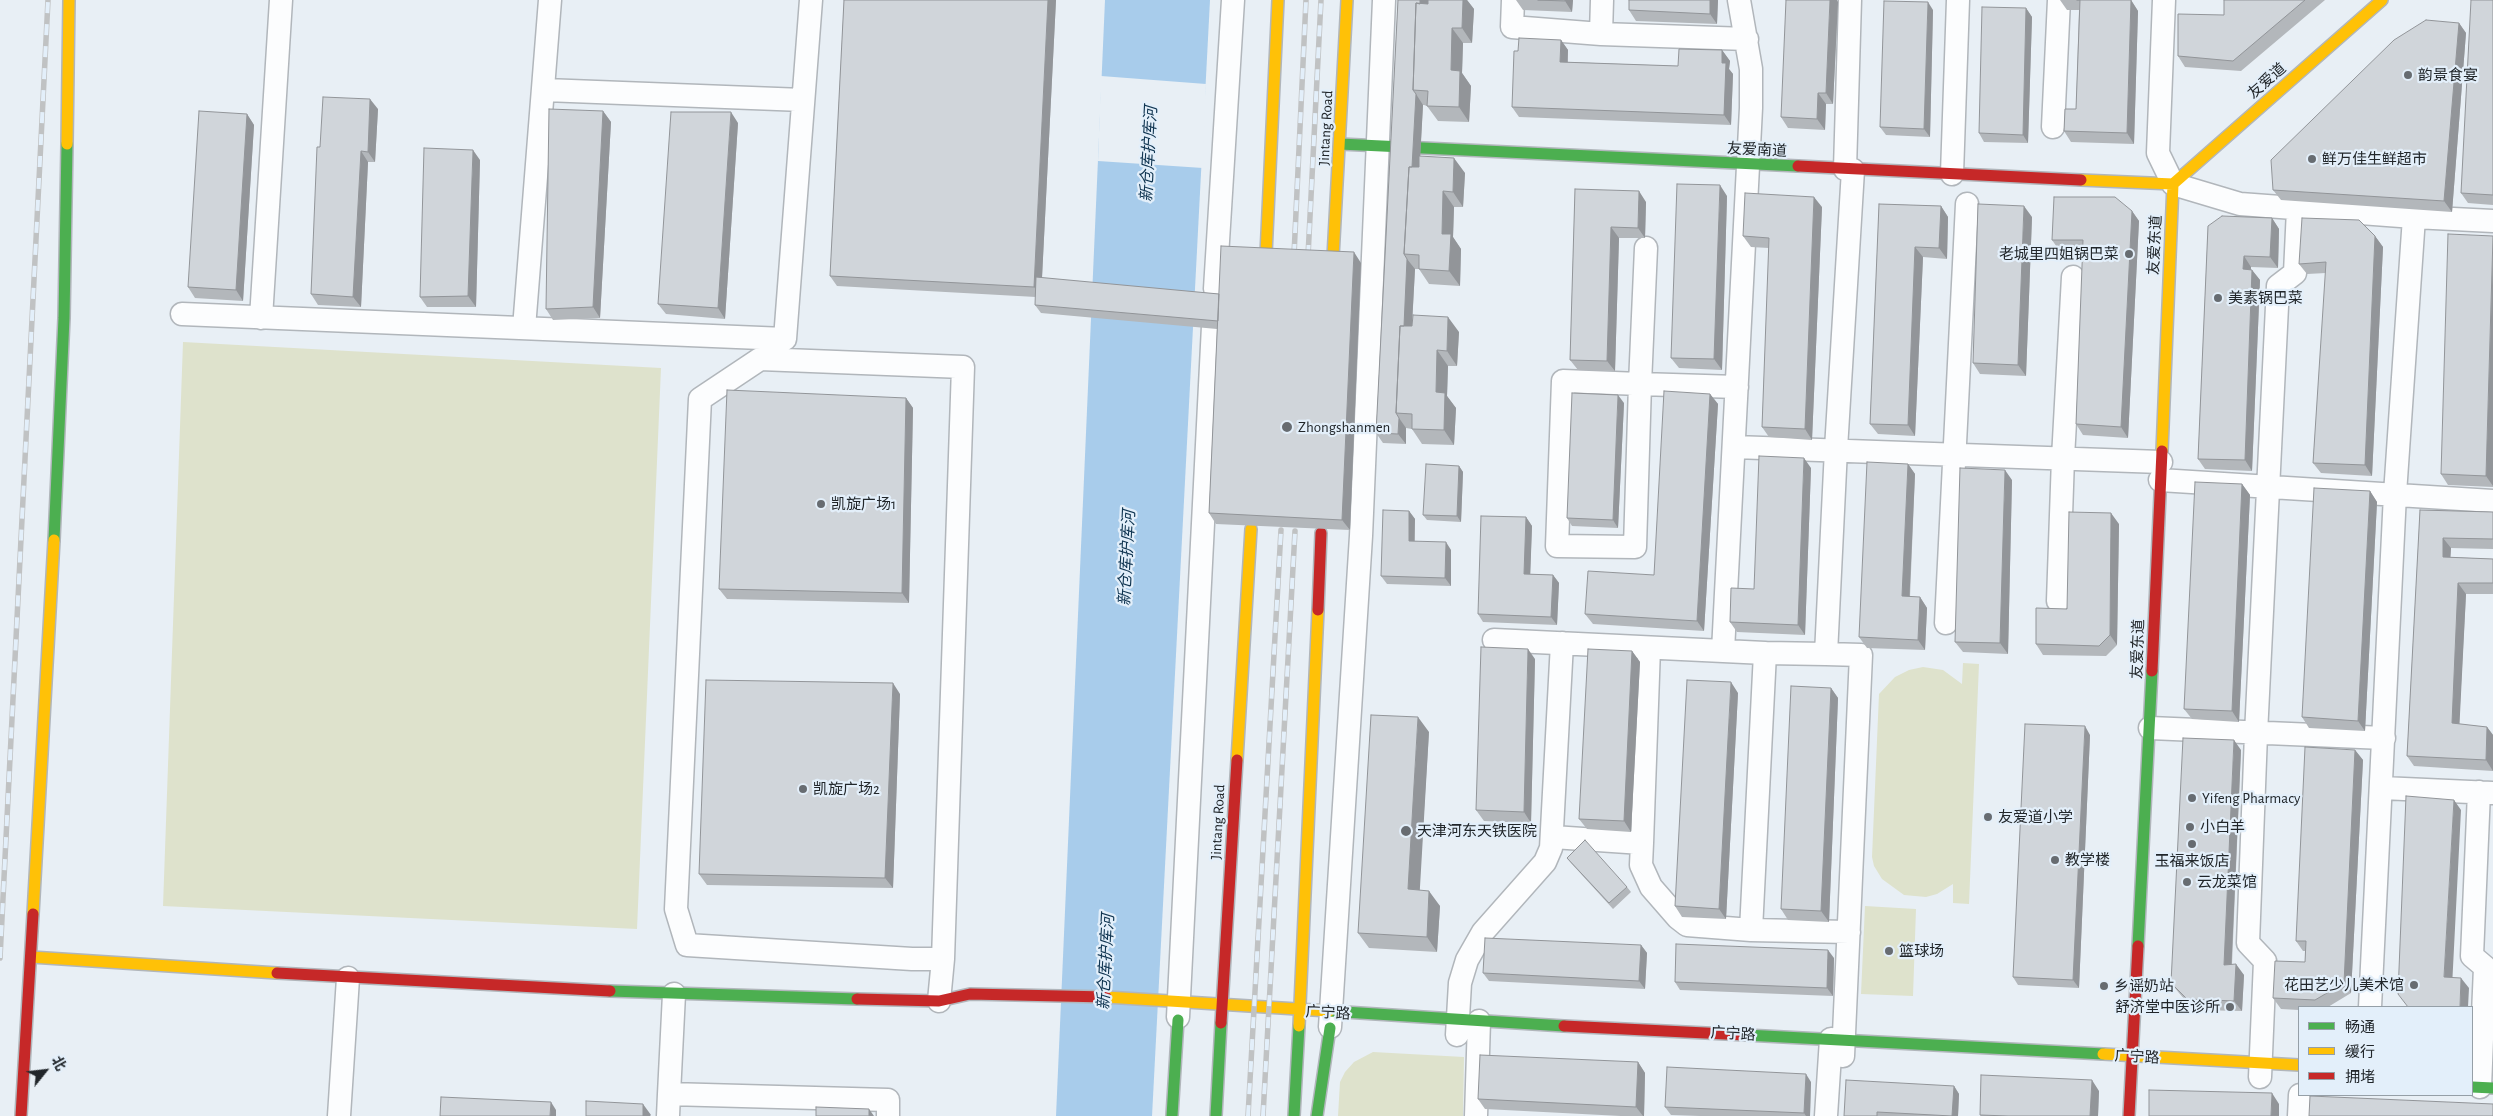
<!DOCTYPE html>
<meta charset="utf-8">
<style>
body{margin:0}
#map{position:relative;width:2493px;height:1116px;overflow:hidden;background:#e8eff5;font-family:"Alegreya Sans","Noto Sans SC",sans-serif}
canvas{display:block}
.legend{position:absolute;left:2298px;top:1006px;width:175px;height:90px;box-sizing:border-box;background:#e3effa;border:1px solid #959fa7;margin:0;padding:6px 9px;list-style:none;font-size:15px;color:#21262a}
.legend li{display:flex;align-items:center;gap:10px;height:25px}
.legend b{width:25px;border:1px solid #959fa7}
.north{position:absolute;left:20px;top:1046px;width:50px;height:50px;-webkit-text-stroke:4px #e3effa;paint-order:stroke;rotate:61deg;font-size:14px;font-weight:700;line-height:20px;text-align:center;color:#21262a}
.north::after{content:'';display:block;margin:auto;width:18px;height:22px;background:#21262a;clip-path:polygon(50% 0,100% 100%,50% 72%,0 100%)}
</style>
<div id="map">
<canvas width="2493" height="1116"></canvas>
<ul class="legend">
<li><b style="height:6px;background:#4caf50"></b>畅通</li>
<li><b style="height:6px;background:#ffc107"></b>缓行</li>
<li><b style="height:6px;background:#c62828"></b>拥堵</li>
</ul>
<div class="north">北</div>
</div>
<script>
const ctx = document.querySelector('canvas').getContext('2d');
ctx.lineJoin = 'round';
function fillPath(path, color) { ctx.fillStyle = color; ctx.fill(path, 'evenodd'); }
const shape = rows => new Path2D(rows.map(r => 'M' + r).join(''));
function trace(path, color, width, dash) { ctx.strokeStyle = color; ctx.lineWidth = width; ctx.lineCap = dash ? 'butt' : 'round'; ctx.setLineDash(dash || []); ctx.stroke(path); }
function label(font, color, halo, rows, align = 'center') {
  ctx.font = font + ' "Alegreya Sans","Noto Sans SC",sans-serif'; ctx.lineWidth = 4.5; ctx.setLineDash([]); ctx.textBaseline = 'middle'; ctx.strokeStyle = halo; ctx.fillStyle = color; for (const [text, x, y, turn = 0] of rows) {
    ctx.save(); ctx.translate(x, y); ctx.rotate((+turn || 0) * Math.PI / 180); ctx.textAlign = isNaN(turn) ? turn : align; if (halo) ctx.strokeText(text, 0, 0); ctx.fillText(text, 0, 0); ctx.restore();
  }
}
const green = shape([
 [183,342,661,368,637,929,163,906],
 [1963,663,1979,664,1969,904,1953,903,1953,884,1937,894,1926,897,1904,895,1882,879,1874,866,1872,857,1879,694,1895,677,1909,670,1923,667,1943,670,1962,684],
 [1865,906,1916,909,1913,996,1861,994],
 [1373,1052,1464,1057,1463,1116,1338,1116,1340,1082,1345,1072,1354,1062]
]);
const water = shape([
 [1105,0,1210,0,1152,1116,1056,1116]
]);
const pier = shape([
 [1101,76,1206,84,1203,168,1098,161]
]);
const street = shape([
 [1513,0,1512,27,1601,34],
 [1602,0,1601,34,1747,39],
 [2164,0,2158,153,2173,184,2240,204,2414,217,2493,221],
 [545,90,803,100],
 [2053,127,2059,0],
 [1845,169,1850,0],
 [1952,174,1958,0],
 [1646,248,1640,384,1635,547,1557,546,1563,381,1640,384,1737,387],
 [1215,289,1233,0],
 [182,314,785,339,811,0],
 [261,318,281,0],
 [524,328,550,0],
 [760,359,963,367,943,959,912,959,687,945,676,909,700,399,760,359],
 [1734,447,2161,462],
 [2160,480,2493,501],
 [2058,601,2063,458,2073,277],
 [1946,623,1967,204],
 [1494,640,1765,653,1826,654,1836,449,1853,170],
 [1723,651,1751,108,1751,69,1739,0],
 [1826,654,1861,655,1843,1056],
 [2150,728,2384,738],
 [2382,788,2493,793],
 [2479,792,2472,956,2485,967,2480,1087],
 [1553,837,1642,843,1641,865,1651,887,1678,918,1687,925,1751,930,1849,932],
 [1642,843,1649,648],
 [1751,930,1765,653],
 [674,994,669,1094,888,1100,888,1116],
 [939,1001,943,959],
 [2370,1007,2395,494,2414,217],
 [1178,1017,1213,326],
 [1330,1027,1361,536,1384,0],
 [1457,1035,1460,983,1467,960,1483,932,1545,862,1551,848,1562,643],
 [2260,1077,2265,961,2248,943,2256,734,2278,286,2295,273,2298,209],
 [339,1116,348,978],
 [668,1116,669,1094],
 [1476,1116,1479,1021],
 [1826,1116,1831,1039],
 [2299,1116,2300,1095]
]);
const fast = shape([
 [1340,144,1798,166],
 [54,540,64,318,67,144],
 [2138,946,2152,671],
 [610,991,857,999],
 [1329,1011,1564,1026],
 [1746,1035,2103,1054],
 [2472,1087,2493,1088],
 [1172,1116,1178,1020],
 [1216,1116,1221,1023],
 [1294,1116,1299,1026],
 [1317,1116,1330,1028]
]);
const slow = shape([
 [67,144,69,0],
 [2081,180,2173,184],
 [2173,184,2382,0],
 [1266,254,1278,0],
 [1333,257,1347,0],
 [2162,451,2173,184],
 [1237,760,1251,529],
 [33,914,54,540],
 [31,957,277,973],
 [1106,997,1329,1011],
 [1299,1026,1318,610],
 [2103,1054,2299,1065]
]);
const jam = shape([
 [1798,166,2081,180],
 [1318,610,1321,533],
 [2152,671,2162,451],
 [277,973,610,991],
 [857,999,939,1001,970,994,1106,997],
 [1221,1023,1237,760],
 [1564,1026,1746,1035],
 [21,1116,33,914],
 [2129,1116,2138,946]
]);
const rail = shape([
 [1294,255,1306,0],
 [1308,256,1321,0],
 [0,958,48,0],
 [1248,1116,1281,530],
 [1263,1116,1295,531]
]);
const wall = shape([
 [844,0,1056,0,1042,278,1219,294,1361,263,1350,530,1216,524,1209,513,1217,329,1041,313,1035,305,1036,297,837,286,830,276],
 [1398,0,1467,0,1474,9,1472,43,1463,43,1462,73,1471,86,1469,122,1438,121,1427,106,1424,105,1423,105,1420,156,1465,173,1463,207,1454,207,1453,237,1461,249,1460,286,1429,284,1419,269,1415,269,1412,326,1459,332,1457,366,1448,366,1447,396,1456,408,1454,445,1422,444,1412,429,1406,428,1406,444,1383,443,1376,433],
 [1516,0,1573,0,1572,12,1523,10],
 [1718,0,1717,24,1636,21,1629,10],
 [2060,0,2131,0,2138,11,2134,144,2071,142,2064,131,2076,109,2079,10,2067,10],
 [2224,0,2325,0,2241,71,2185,67,2178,56,2224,15],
 [2493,0,2493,205,2468,203,2461,193],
 [1838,2,1833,104,1826,104,1825,130,1788,128,1781,117],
 [2026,8,2032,17,2028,143,1984,142,1979,133],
 [1933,10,1930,137,1886,135,1880,127],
 [2459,23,2466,33,2452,212,2281,200,2273,190],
 [1561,40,1568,50,1568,62,1678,66,1722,50,1730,61,1729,69,1733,74,1731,125,1519,117,1512,107,1518,51],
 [378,109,375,162,368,162,361,307,318,305,311,294,320,147],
 [603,111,611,122,600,318,553,320,546,309],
 [247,114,254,125,243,301,195,298,188,287],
 [738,123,725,319,666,314,658,304],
 [480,160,476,307,427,307,420,297],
 [1575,189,1646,202,1645,238,1619,238,1615,371,1578,370,1570,360],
 [1727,196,1722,370,1679,368,1671,358],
 [1879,204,1941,206,1948,217,1947,259,1923,257,1915,436,1878,434,1870,424],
 [1822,207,1812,440,1769,437,1762,427,1769,248,1751,247,1743,236],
 [2132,211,2139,221,2128,438,2083,435,2076,424,2083,250,2059,250,2052,240],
 [2032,217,2026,376,1980,374,1973,363],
 [2272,218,2279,229,2278,268,2251,267,2251,270,2252,270,2260,280,2252,471,2205,469,2198,459,2208,226],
 [2375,236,2383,247,2372,476,2321,473,2313,463,2326,273,2307,274,2299,264],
 [2493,236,2493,487,2448,485,2441,474],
 [1710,394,1718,404,1704,631,1593,624,1585,614,1654,575],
 [906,398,913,408,909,603,727,599,719,589],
 [1624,403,1618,528,1572,526,1567,518],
 [1908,464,1915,474,1910,597,1920,597,1927,608,1925,650,1867,648,1859,637],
 [1459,466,1463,472,1461,522,1427,520,1423,515],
 [1811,468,1805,635,1737,632,1730,622,1754,589],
 [2012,480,2008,654,1963,652,1955,642],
 [2242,484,2250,495,2239,722,2192,719,2184,709],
 [2370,491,2377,502,2365,731,2309,728,2302,717],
 [2420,510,2493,512,2493,549,2451,548,2450,557,2493,559,2493,594,2466,594,2459,724,2487,727,2493,735,2493,771,2414,766,2407,756],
 [1409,511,1415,519,1415,541,1451,550,1451,586,1387,584,1381,576],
 [1526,517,1532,526,1530,574,1553,575,1559,583,1557,625,1483,622,1478,614],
 [2119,524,2117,645,2106,656,2043,655,2036,644,2067,609],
 [1632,651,1640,662,1631,832,1587,829,1579,819],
 [1535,659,1531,823,1484,821,1476,810],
 [1831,688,1838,698,1829,922,1788,920,1781,909],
 [1738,693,1726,919,1682,917,1675,906],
 [900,694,893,888,707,885,699,874],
 [1429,732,1419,890,1440,906,1437,952,1369,948,1358,933],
 [2090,735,2079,988,2018,985,2013,977],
 [2241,750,2232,964,2244,975,2242,1011,2194,1010,2179,993,2171,983],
 [2355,750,2363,760,2351,993,2328,1007,2299,1007,2299,1010,2281,1009,2273,998,2305,962,2305,951,2303,951,2296,941],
 [1567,858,1627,887,1631,892,1613,909,1571,863],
 [1641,945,1647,953,1645,989,1489,981,1483,973],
 [1834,958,1833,996,1680,990,1675,982],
 [1638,1062,1645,1073,1644,1116,1621,1116,1485,1109,1478,1099],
 [1811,1082,1810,1116,1700,1116,1671,1115,1665,1107],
 [1954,1086,1959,1094,1958,1116,1844,1116],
 [2099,1091,2098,1116,1981,1116,1980,1115]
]);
const shadedWall = shape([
 [1048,0,1056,0,1041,297,1034,287],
 [1420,0,1428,0,1424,91],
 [1463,0,1467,0,1474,9,1472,43,1462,28],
 [1565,0,1573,0,1572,12,1565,1],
 [1710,0,1718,0,1717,24,1710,14],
 [1830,0,1837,0,1838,2,1833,104,1826,93],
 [2131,0,2138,11,2134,144,2127,133],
 [1928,2,1933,10,1930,137,1924,129],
 [2026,8,2032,17,2028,143,2023,135],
 [2459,23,2466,33,2452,212,2444,201],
 [1452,28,1463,43,1462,73,1471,86,1469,122,1459,107,1451,70],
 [1561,40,1568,50,1567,72,1560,62],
 [1722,50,1730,61,1729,69,1733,74,1731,125,1724,115,1722,63],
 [1818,93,1826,104,1825,130,1817,119],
 [1416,94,1423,105,1415,254,1407,254],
 [370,99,378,109,375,162,368,152],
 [603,111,611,122,600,318,593,307],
 [731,112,738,123,725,319,718,308],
 [247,114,254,125,243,301,236,290],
 [473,150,480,160,476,307,468,296],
 [361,151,368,162,361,307,353,297],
 [1454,158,1465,173,1463,207,1453,192],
 [1720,185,1727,196,1722,370,1714,359],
 [1443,191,1454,207,1453,237,1461,249,1460,286,1449,271,1442,234],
 [1639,191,1646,202,1645,238,1638,228],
 [1814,197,1822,207,1812,440,1805,429],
 [1941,206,1948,217,1947,259,1939,248],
 [2024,206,2032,217,2026,376,2018,365],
 [2132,211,2139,221,2128,438,2121,427],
 [2272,218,2279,229,2278,268,2270,257],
 [1611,227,1619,238,1615,371,1607,361],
 [2375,236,2383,247,2372,476,2365,465],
 [1915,247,1923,257,1915,436,1908,425],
 [1354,252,1361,263,1350,530,1342,520],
 [2493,254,2493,486,2486,476],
 [2244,256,2251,267,2250,280,2243,269],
 [1407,259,1415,269,1407,414,1399,413],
 [2252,270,2260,280,2252,471,2245,460],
 [1448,317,1459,332,1457,366,1447,351],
 [1437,350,1448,366,1447,396,1456,408,1454,445,1444,430,1436,392],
 [1710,394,1718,404,1704,631,1697,621],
 [1618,395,1624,403,1618,528,1613,520],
 [906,398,913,408,909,603,902,593],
 [1399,418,1406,428,1406,444,1398,434],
 [1804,458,1811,468,1805,635,1798,625],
 [1908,464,1915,474,1909,607,1902,596],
 [1459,466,1463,472,1461,522,1457,516],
 [2005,470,2012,480,2008,654,2000,643],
 [2242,484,2250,495,2239,722,2232,711],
 [2370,491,2377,502,2365,731,2358,721],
 [1409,511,1415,519,1414,549,1409,541],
 [2111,513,2119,524,2117,645,2110,635],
 [1526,517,1532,526,1530,582,1524,574],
 [2443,538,2451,548,2450,567,2443,557],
 [1446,542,1451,550,1451,586,1445,578],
 [1553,575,1559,583,1557,625,1551,617],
 [2458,583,2466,594,2459,734,2452,723],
 [1920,597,1927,608,1925,650,1918,640],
 [1528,649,1535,659,1531,823,1524,812],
 [1632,651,1640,662,1631,832,1624,821],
 [1731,682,1738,693,1726,919,1719,909],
 [893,683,900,694,893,888,885,878],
 [1831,688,1838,698,1829,922,1821,911],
 [1418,717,1429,732,1419,904,1408,889],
 [2085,726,2090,735,2079,988,2073,980],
 [2487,727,2493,735,2493,771,2486,760],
 [2234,740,2241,750,2231,975,2224,965],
 [2355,750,2363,760,2351,993,2344,983],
 [2454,800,2461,810,2452,987,2444,977],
 [1429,891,1440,906,1437,952,1427,937],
 [1641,945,1647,953,1645,989,1639,981],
 [1828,950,1834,958,1833,996,1827,988],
 [2236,964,2244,975,2242,1011,2234,1001],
 [2461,978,2469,988,2468,1007,2460,1007],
 [1638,1062,1645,1073,1644,1116,1643,1116,1636,1107],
 [1806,1074,1811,1082,1810,1116,1806,1116,1804,1113],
 [2092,1080,2099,1091,2098,1116,2090,1116],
 [1954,1086,1959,1094,1958,1116,1952,1116],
 [2272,1093,2279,1104,2279,1116,2271,1116],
 [551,1102,556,1110,556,1116,550,1116],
 [643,1104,651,1115,650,1116,643,1116],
 [869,1109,874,1116,869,1116]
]);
const building = shape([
 [844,0,1048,0,1034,287,830,276,844,0],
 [1398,0,1420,0,1420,4,1416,3,1413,90,1416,94,1412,167,1409,167,1404,254,1407,259,1404,326,1400,326,1396,413,1399,418,1398,434,1376,433,1398,0],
 [1428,0,1463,0,1462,28,1452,28,1451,70,1460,71,1459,107,1427,106,1428,91,1413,90,1416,3,1428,4,1428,0],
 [1538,0,1565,0,1565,1,1538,0],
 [1629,0,1710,0,1710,14,1629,10,1629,0],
 [1786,0,1830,0,1826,93,1818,93,1817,119,1781,117,1786,0],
 [2077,0,2131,0,2127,133,2064,131,2065,109,2076,109,2080,0,2077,0],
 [2224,0,2305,0,2233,61,2178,56,2178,14,2224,15,2224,0],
 [2471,0,2493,0,2493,195,2461,193,2471,0],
 [1884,1,1928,2,1924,129,1880,127,1884,1],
 [1982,7,2026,8,2023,135,1979,133,1982,7],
 [2426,20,2459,23,2444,201,2273,190,2271,160,2394,40,2426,20],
 [1519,38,1561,40,1560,62,1678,66,1679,49,1722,50,1722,63,1726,63,1724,115,1512,107,1514,51,1518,51,1519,38],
 [323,97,370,99,368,152,361,151,353,297,311,294,317,147,320,147,323,97],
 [549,109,603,111,593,307,546,309,549,109],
 [199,111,247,114,236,290,188,287,199,111],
 [671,112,731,112,718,308,658,304,671,112],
 [424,148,473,150,468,296,420,297,424,148],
 [1419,156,1454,158,1453,192,1443,191,1442,234,1451,234,1449,271,1419,269,1419,255,1404,254,1409,167,1419,167,1419,156],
 [1677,184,1720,185,1714,359,1671,358,1677,184],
 [1575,189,1639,191,1638,228,1611,227,1607,361,1570,360,1575,189],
 [1745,193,1814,197,1805,429,1762,427,1769,238,1743,236,1745,193],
 [2054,197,2115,197,2132,211,2121,427,2076,424,2083,240,2052,240,2054,197],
 [1879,204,1941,206,1939,248,1915,247,1908,425,1870,424,1879,204],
 [1978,204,2024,206,2018,365,1973,363,1978,204],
 [2222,216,2272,218,2270,257,2244,256,2243,269,2252,270,2245,460,2198,459,2208,226,2222,216],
 [2302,218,2359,220,2375,236,2365,465,2313,463,2326,262,2299,264,2302,218],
 [2448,234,2493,236,2486,476,2441,474,2448,234],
 [1221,246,1354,252,1342,520,1209,513,1221,246],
 [1036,277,1219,294,1218,321,1035,305,1036,277],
 [1413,315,1448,317,1447,351,1437,350,1436,392,1445,393,1444,430,1412,429,1412,414,1396,413,1400,326,1412,326,1413,315],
 [727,390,906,398,902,593,719,589,727,390],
 [1664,391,1710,394,1697,621,1585,614,1588,571,1654,575,1664,391],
 [1572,393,1618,395,1613,520,1567,518,1572,393],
 [1759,456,1804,458,1798,625,1730,622,1731,588,1754,589,1759,456],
 [1867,462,1908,464,1902,596,1920,597,1918,640,1859,637,1867,462],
 [1426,464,1459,466,1457,516,1423,515,1426,464],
 [1960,468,2005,470,2000,643,1955,642,1960,468],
 [2195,482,2242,484,2232,711,2184,709,2195,482],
 [2314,488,2370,491,2358,721,2302,717,2314,488],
 [1383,510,1409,511,1409,541,1446,542,1445,578,1381,576,1383,510],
 [2420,510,2493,512,2493,539,2443,538,2443,557,2493,559,2493,583,2458,583,2452,723,2487,727,2486,760,2407,756,2420,510],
 [2069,512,2111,513,2110,635,2099,646,2036,644,2036,608,2067,609,2069,512],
 [1481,516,1526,517,1524,574,1553,575,1551,617,1478,614,1481,516],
 [1481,647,1528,649,1524,812,1476,810,1481,647],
 [1588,649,1632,651,1624,821,1579,819,1588,649],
 [706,680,893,683,885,878,699,874,706,680],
 [1687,680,1731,682,1719,909,1675,906,1687,680],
 [1791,686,1831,688,1821,911,1781,909,1791,686],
 [1371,715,1418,717,1408,889,1429,891,1427,937,1358,933,1371,715],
 [2025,724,2085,726,2073,980,2013,977,2025,724],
 [2183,738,2234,740,2224,965,2236,964,2234,1001,2187,999,2171,983,2183,738],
 [2305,747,2355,750,2344,983,2315,1000,2273,998,2275,961,2305,962,2306,941,2296,941,2305,747],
 [2406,796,2454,800,2444,977,2461,978,2460,1007,2408,1007,2398,994,2406,796],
 [1585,840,1627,887,1609,903,1567,858,1585,840],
 [1485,938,1641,945,1639,981,1483,973,1485,938],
 [1676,944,1828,950,1827,988,1675,982,1676,944],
 [1480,1055,1638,1062,1636,1107,1478,1099,1480,1055],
 [1667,1067,1806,1074,1804,1113,1665,1107,1667,1067],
 [1981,1075,2092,1080,2090,1116,2008,1116,1980,1115,1981,1075],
 [1846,1080,1954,1086,1952,1116,1877,1112,1877,1116,1844,1116,1846,1080],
 [2149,1090,2272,1093,2271,1116,2149,1116,2149,1090],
 [2310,1096,2493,1104,2493,1116,2309,1116,2310,1096],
 [441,1097,551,1102,550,1116,440,1116,441,1097],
 [586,1101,643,1104,643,1116,586,1116,586,1101],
 [816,1107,869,1109,869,1116,816,1116,816,1107]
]);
const markers = [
 [2408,75,5,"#676c71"],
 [2312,159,5,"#676c71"],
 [2129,254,5,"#676c71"],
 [2218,298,5,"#676c71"],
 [1287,427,6,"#676c71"],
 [821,504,5,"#676c71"],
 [803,789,5,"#676c71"],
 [2192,798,5,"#676c71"],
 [1988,817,5,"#676c71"],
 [2190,827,5,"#676c71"],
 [1406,831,6,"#676c71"],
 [2192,844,5,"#676c71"],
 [2055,860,5,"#676c71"],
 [2187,882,5,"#676c71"],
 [1889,951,5,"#676c71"],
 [2414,985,5,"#676c71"],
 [2104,986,5,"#676c71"],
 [2230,1007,5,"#676c71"]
];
const poiNames = [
 ["韵景食宴",2418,75],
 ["鲜万佳生鲜超市",2322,159],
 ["老城里四姐锅巴菜",2119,254,"right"],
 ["美素锅巴菜",2228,298],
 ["Zhongshanmen",1298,427],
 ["凯旋广场1",831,504],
 ["凯旋广场2",813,789],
 ["Yifeng Pharmacy",2202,798],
 ["友爱道小学",1998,817],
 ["小白羊",2200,827],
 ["天津河东天铁医院",1417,831],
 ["教学楼",2065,860],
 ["玉福来饭店",2192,861,"center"],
 ["云龙菜馆",2197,882],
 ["篮球场",1899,951],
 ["花田艺少儿美术馆",2404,985,"right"],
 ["乡谣奶站",2114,986],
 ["舒济堂中医诊所",2220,1007,"right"]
];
const streetNames = [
 ["友爱道",2267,81,-41],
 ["Jintang Road",1326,128,-87],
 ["友爱南道",1757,150,3],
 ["友爱东道",2155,245,-87],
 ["友爱东道",2138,649,-88],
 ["Jintang Road",1218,822,-87],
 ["广宁路",1328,1013,3],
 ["广宁路",1733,1034,3],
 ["广宁路",2137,1057,3]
];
const waterNames = [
 ["新仓库护库河",1149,154,-87],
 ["新仓库护库河",1127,558,-87],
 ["新仓库护库河",1106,962,-87]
];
fillPath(green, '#dee2cc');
fillPath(water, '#a8cceb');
fillPath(pier, '#e8eff5');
trace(street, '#b1b6bb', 25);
trace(fast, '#b1b6bb', 14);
trace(slow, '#b1b6bb', 14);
trace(jam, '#b1b6bb', 14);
trace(street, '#fcfdfe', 22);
trace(fast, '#4caf50', 11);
trace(slow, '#ffc107', 11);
trace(jam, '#c62828', 11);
trace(rail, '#c0c2c3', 5.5);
trace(rail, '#e3effa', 4, [11]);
fillPath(wall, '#b3b7bb');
fillPath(shadedWall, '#929599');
fillPath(building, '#d0d5da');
trace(building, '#929599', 1);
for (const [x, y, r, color] of markers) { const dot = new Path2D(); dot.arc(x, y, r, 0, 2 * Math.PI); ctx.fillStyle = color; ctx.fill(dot); trace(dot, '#e3effa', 2); }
label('15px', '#21262a', '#e3effa', poiNames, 'left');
label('15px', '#21262a', '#e3effa', streetNames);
label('italic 16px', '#103551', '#e3effa', waterNames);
</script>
